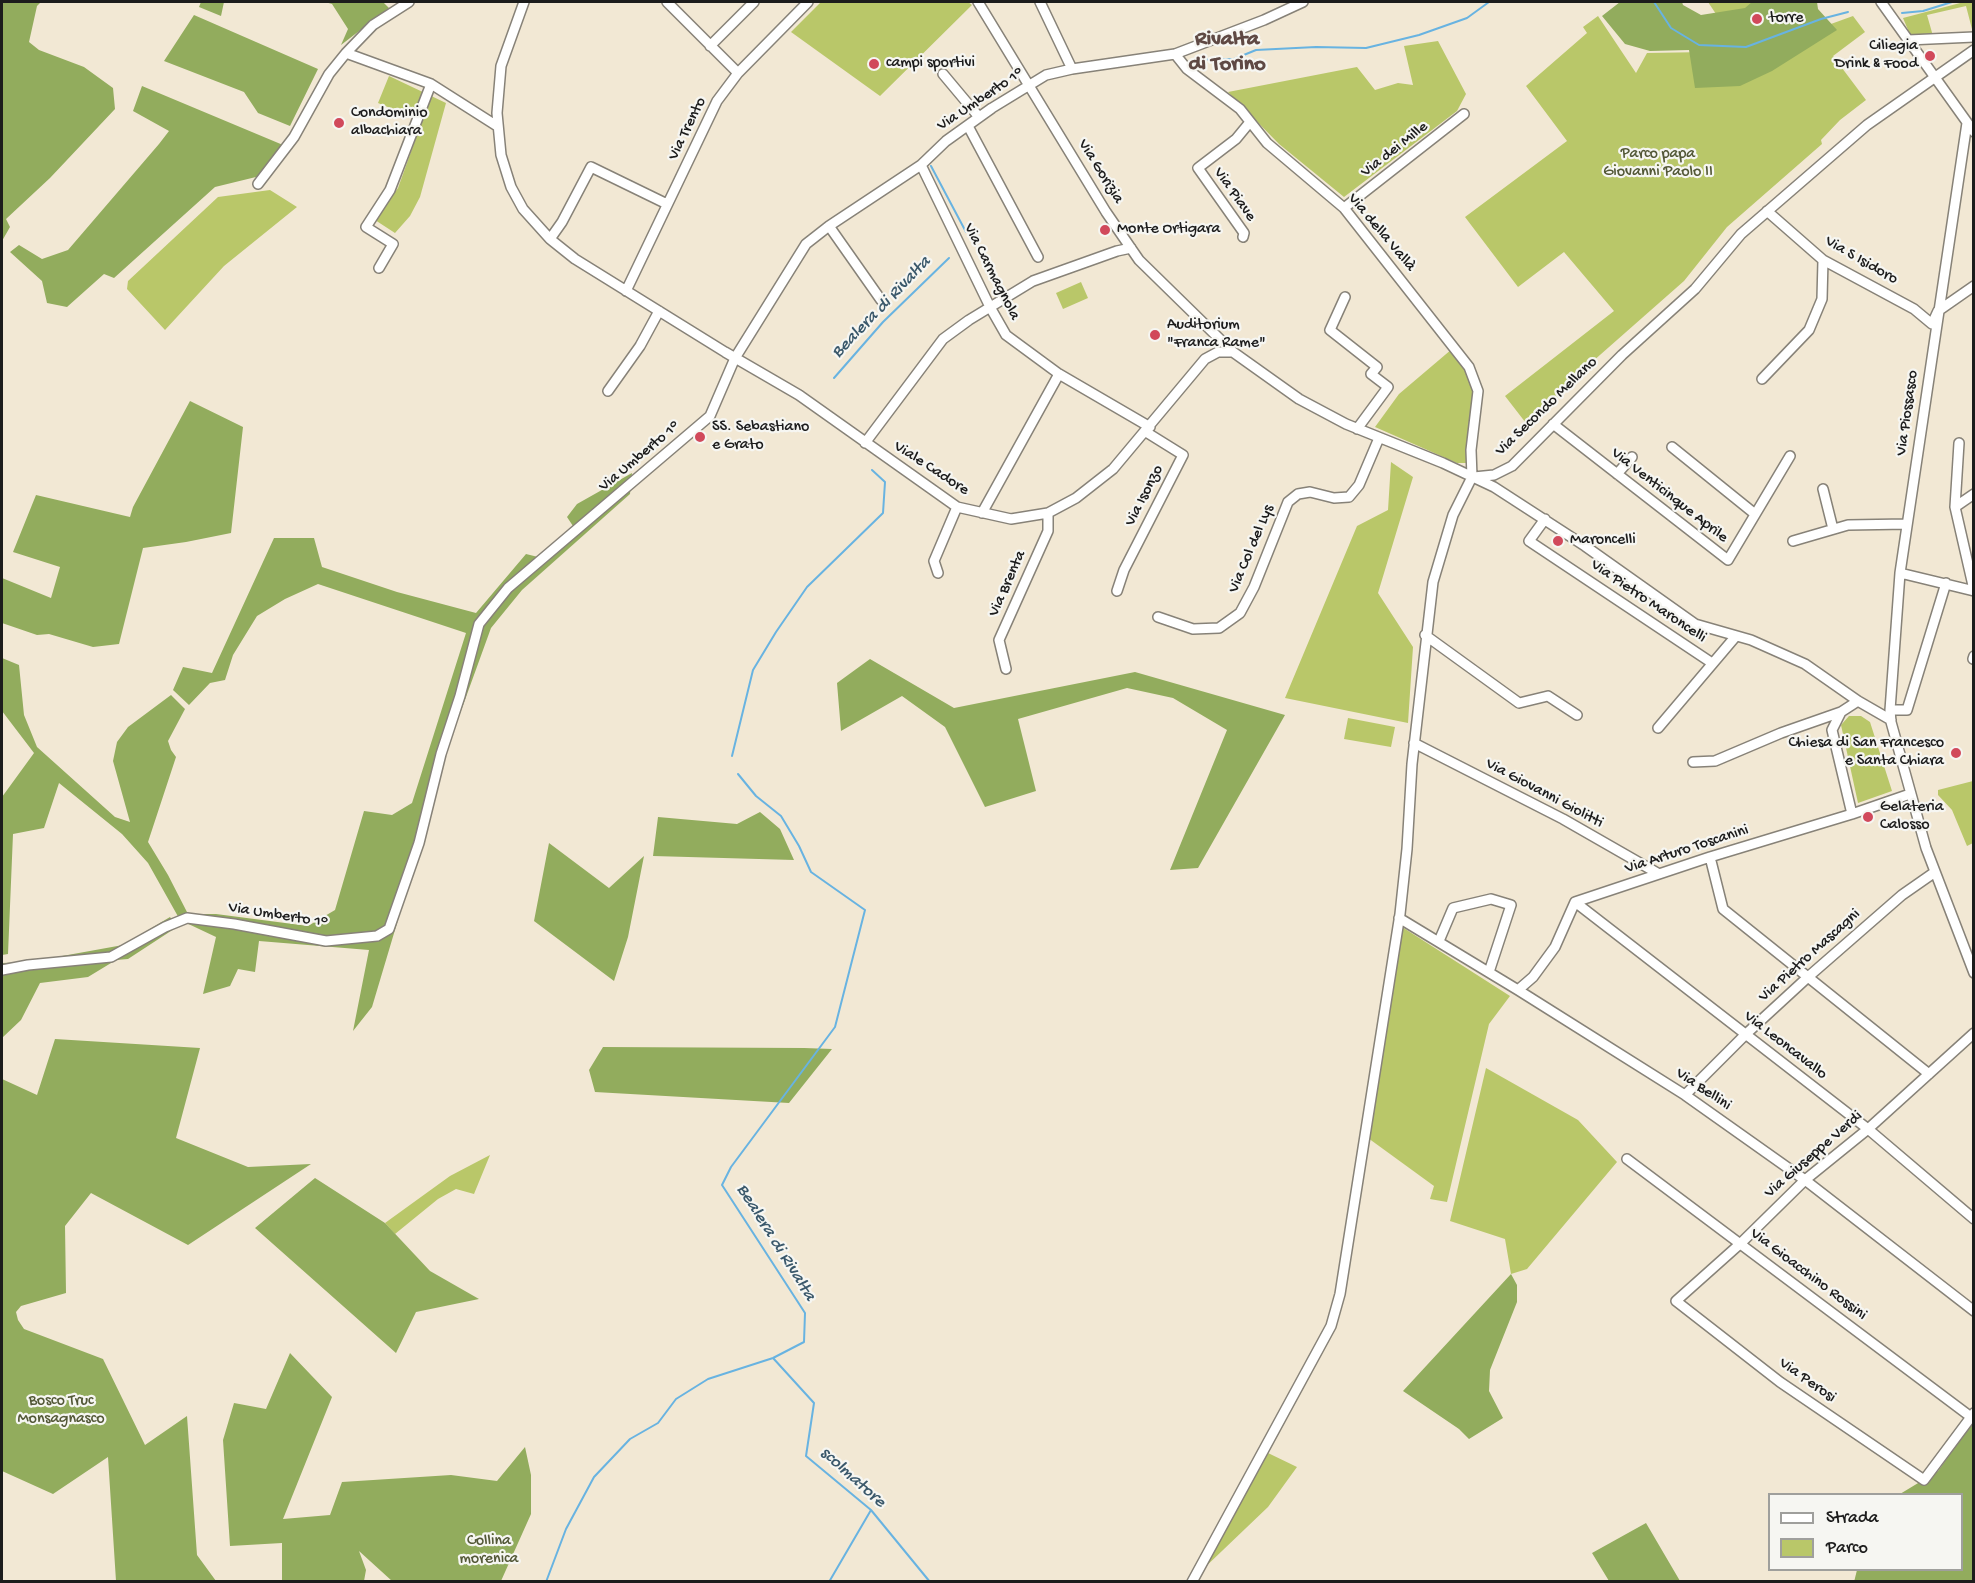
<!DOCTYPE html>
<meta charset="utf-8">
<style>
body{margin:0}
#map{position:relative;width:1975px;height:1583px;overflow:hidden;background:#f2e8d4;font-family:"Gochi Hand",sans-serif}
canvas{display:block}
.frame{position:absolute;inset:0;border:3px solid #1c1c1c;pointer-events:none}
.legend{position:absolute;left:1768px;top:1493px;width:195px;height:78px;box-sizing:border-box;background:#f6f6f2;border:2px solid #9f9f9c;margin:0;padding:8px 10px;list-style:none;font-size:18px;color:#1c1c1c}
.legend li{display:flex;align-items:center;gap:12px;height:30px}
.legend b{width:30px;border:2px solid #9f9f9c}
</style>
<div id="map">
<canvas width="1975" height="1583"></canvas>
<div class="frame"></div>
<ul class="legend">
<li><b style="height:8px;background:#fff"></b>Strada</li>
<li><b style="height:16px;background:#b9c769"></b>Parco</li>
</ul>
</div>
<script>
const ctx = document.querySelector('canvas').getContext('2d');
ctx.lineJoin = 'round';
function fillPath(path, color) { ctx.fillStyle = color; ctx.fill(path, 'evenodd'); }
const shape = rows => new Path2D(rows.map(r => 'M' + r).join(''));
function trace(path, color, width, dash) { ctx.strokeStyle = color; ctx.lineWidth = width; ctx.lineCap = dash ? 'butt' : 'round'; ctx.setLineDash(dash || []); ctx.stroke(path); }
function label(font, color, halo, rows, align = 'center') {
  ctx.font = font + ' "Gochi Hand",sans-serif'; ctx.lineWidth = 4.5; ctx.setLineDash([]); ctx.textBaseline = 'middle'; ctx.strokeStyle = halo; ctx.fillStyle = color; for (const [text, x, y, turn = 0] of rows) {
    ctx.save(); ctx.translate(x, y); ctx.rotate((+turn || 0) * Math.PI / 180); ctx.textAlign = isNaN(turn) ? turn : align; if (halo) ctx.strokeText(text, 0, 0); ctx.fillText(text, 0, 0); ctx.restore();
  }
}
const green = shape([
 [821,2,968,2,972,5,880,96,791,32],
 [1708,2,1780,2,1722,23],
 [1964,2,1973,2,1973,33,1966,6,1927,15,1933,36,1911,37,1903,18],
 [1598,16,1636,73,1647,53,1707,52,1748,54,1853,16,1865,32,1833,56,1866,100,1840,120,1821,140,1822,144,1727,227,1684,281,1592,362,1529,427,1505,396,1614,311,1564,252,1518,287,1465,217,1567,141,1526,86,1587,33,1583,27],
 [1438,41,1466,94,1457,111,1344,197,1279,144,1228,92,1357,67,1375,90,1398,83,1413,85,1404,46],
 [389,76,446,103,420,197,410,216,395,233,375,220,398,188,422,121,378,103],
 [270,190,297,207,224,266,165,330,127,289,128,281,218,197],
 [1081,282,1088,298,1063,309,1056,293],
 [1452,349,1467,370,1474,391,1467,463,1457,463,1375,427,1399,394],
 [1391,462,1413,477,1378,593,1413,647,1408,723,1285,698,1357,526,1388,510],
 [1849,716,1861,716,1870,722,1892,791,1858,803,1841,725],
 [1348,718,1395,727,1391,747,1344,739],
 [1973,781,1973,843,1967,846,1952,810,1938,795,1938,790],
 [1402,927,1510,996,1489,1024,1447,1202,1430,1199,1434,1186,1368,1138],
 [1486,1068,1578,1120,1617,1162,1527,1269,1511,1274,1505,1239,1450,1221],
 [490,1155,474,1194,456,1189,438,1199,395,1234,385,1223,450,1176],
 [1268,1453,1297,1467,1268,1507,1200,1572]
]);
const forest = shape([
 [2,2,41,2,37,6,29,42,39,50,84,67,113,88,115,109,50,178,6,219,10,227,2,241],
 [201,2,224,2,221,16,199,7],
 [325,2,383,2,389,8,341,45,348,29,332,4],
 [1620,2,1682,2,1683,5,1701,15,1745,8,1752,2,1817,2,1818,9,1837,30,1772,71,1740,86,1695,88,1689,50,1650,51,1625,44,1602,16],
 [194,15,318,69,290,126,258,113,244,92,164,61],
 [142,86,283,145,260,176,215,187,114,278,104,274,67,307,47,303,42,281,10,252,19,245,42,259,68,250,159,144,169,131,133,111],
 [190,401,243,427,231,533,186,542,143,548,119,644,93,647,49,634,37,635,2,623,2,578,51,598,60,567,13,552,36,495,130,517,133,507],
 [632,473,630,494,522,590,491,628,445,755,423,836,372,1007,353,1031,369,950,259,941,255,972,238,969,230,986,203,994,216,937,180,920,148,863,122,834,59,783,44,828,13,834,8,954,2,955,2,797,34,753,2,711,2,658,19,665,24,715,37,747,115,817,130,822,113,761,117,742,128,727,171,695,185,709,168,741,171,750,176,757,148,842,168,875,188,914,216,914,308,926,335,910,364,811,392,815,412,803,466,633,318,584,285,599,257,616,233,655,225,680,210,683,189,705,173,690,183,667,212,673,274,538,314,538,322,567,397,592,476,613,526,554,542,558,573,526,567,517,577,504],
 [870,659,954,708,1135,672,1285,715,1198,868,1170,870,1227,730,1173,698,1127,688,1018,719,1036,791,985,807,945,727,902,696,841,731,837,683],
 [760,812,780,829,794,860,653,856,658,817,737,824],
 [549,843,609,888,644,856,628,937,614,981,534,921],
 [170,917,177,927,128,959,116,960,88,977,40,983,21,1020,2,1038,2,963,29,962,123,945],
 [55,1039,200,1048,176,1138,248,1167,311,1164,188,1245,91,1193,65,1226,66,1293,21,1306,16,1312,18,1320,24,1329,103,1359,145,1445,187,1416,197,1555,216,1581,116,1581,108,1457,53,1494,2,1471,2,1079,37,1095],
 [603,1047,804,1048,832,1049,789,1103,595,1092,589,1070],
 [315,1178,385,1223,430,1271,479,1299,416,1312,396,1353,255,1228],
 [1511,1274,1517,1285,1517,1302,1490,1370,1489,1391,1503,1418,1469,1439,1459,1429,1403,1391],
 [290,1353,332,1397,283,1519,330,1515,342,1482,451,1475,497,1481,525,1447,531,1475,531,1514,501,1581,392,1581,359,1551,366,1570,364,1581,282,1581,282,1543,230,1546,223,1440,234,1403,266,1409],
 [1973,1422,1973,1581,1854,1582,1857,1570,1962,1570,1962,1494,1900,1494,1938,1471],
 [1646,1523,1680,1581,1609,1581,1592,1553]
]);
const stream = shape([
 [1654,2,1671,28,1699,45,1746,47,1821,19,1848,12],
 [1902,13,1923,11,1952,2],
 [1192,60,1234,59,1256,50,1316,47,1366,48,1419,35,1467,18,1489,2],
 [931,166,966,232],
 [834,378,883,322,949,258],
 [732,756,753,670,776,632,807,587,883,513,885,482,872,470],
 [773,1358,814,1403,806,1456,871,1510,930,1582],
 [546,1582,566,1529,594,1477,630,1439,658,1423,676,1399,708,1379,773,1358,804,1342,805,1313,722,1185,731,1167,835,1027,865,910,811,872,799,846,781,816,756,796,738,774],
 [829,1582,871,1510]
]);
const minor = shape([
 [524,2,501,66,497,113,501,155,511,187,523,209,550,239,575,259,725,352,799,395,957,507,1011,519,1048,513,1076,498,1113,469,1205,359,1218,352,1233,352],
 [667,2,738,73],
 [978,2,1106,212,1139,260,1233,352,1299,399,1346,424,1443,463,1494,487,1585,546,1695,624,1751,640,1805,664,1858,701,1891,720],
 [1040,2,1072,69],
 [1881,2,1974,132],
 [1908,40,1974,37],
 [710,46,754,2],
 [346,53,431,84,497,126],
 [1175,54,1187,69,1240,109,1267,143,1344,208,1469,367,1478,391,1471,450,1472,477,1453,515,1433,582,1412,764,1407,849,1400,914,1340,1294,1331,1326,1192,1582],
 [943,74,979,117],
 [1967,123,1900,573,1890,710,1891,722,1926,848,1974,973],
 [968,126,1038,257],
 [921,165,990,307,1006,335,1059,374,1150,427],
 [258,184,294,137,329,74,346,53,373,25,409,2],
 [1344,208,1464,114],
 [1767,211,1823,260,1914,309,1932,324,1938,311,1974,286],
 [829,226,881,300],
 [1243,237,1244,233,1198,168,1236,139,1250,122],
 [550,239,562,222,591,167,667,204],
 [379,268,393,244,366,227,390,190,431,84],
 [626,291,717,101,738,73,808,2],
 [1345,297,1330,330,1377,367,1371,374,1388,387,1357,429],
 [1762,379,1809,330,1822,299,1823,260],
 [608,391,640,346,659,311],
 [1553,424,1728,560,1790,456],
 [865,443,943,339,969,320,1033,281,1117,251,1131,248],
 [1672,447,1755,514],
 [1617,474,1632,457],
 [1474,477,1494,475,1512,466,1622,355,1695,289,1741,234,1867,125,1974,50],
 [1823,489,1833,529],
 [1974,494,1955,507,1974,590],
 [1955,507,1959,443],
 [982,513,1059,374],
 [1545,519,1529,541,1712,663],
 [1793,541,1848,525,1907,524],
 [938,573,934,561,957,507],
 [1900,573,1974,591],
 [1117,591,1124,570,1183,455,1146,432],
 [1158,617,1193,629,1219,628,1240,613,1254,587,1288,502,1298,494,1310,492,1334,498,1349,497,1359,485,1379,438],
 [1425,635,1519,703,1548,696,1577,715],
 [1973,659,1974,656],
 [1006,669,999,640,1048,531,1048,513],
 [1890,710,1907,710,1946,583],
 [1658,728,1736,636],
 [1414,743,1563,819,1659,874],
 [1693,762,1715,761,1781,733,1841,712],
 [1852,814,1832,730,1841,712,1858,701],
 [1710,857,1723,909,1929,1074],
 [1575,902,1868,1129,1974,1219],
 [1399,918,1518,990,1685,1095,1805,1180,1974,1311],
 [1439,941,1453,908,1491,899,1511,905,1489,972],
 [2,970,28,965,111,957,165,927,187,918,234,924,326,941,377,936,389,929,419,843,441,754,460,696,479,624,508,588,710,416,735,358,806,244,829,226,921,165,946,141,992,108,1046,75,1072,69,1175,54,1264,20,1303,2],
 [1518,990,1533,977,1555,947,1575,902,1710,857,1852,814,1910,794],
 [1974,1033,1868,1129,1805,1180,1741,1243,1676,1301,1780,1382,1924,1480,1974,1413],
 [1685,1095,1746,1034,1808,977,1902,895,1935,872],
 [1627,1159,1971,1417]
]);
const markers = [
 [1757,19,6,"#d1495b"],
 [1930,56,6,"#d1495b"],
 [874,64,6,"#d1495b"],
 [339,123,6,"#d1495b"],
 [1105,230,6,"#d1495b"],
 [1155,335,6,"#d1495b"],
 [700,437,6,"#d1495b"],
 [1558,541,6,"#d1495b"],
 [1956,753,6,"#d1495b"],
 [1868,817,6,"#d1495b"]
];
const poiNames = [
 ["torre",1769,19],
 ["Ciliegia",1918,47,"right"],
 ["Drink & Food",1918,65,"right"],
 ["campi sportivi",886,64],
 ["Condominio",351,114],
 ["albachiara",351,132],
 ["Monte Ortigara",1117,230],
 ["Auditorium",1167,326],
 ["\"Franca Rame\"",1167,344],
 ["SS. Sebastiano",712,428],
 ["e Grato",712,446],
 ["Maroncelli",1570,541],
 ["Chiesa di San Francesco",1944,744,"right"],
 ["e Santa Chiara",1944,762,"right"],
 ["Gelateria",1880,808],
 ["Calosso",1880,826]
];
const streetNames = [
 ["Via Umberto 1°",981,100,-34],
 ["Via Trento",688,129,-64],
 ["Via dei Mille",1395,150,-38],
 ["Via Gorizia",1100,172,58],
 ["Via Piave",1234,195,55],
 ["Via della Vallà",1381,233,50],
 ["Via S Isidoro",1861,261,30],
 ["Via Carmagnola",991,272,63],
 ["Via Secondo Mellano",1547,407,-44],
 ["Via Piossasco",1908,413,-82],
 ["Via Umberto 1°",640,457,-40],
 ["Viale Cadore",931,469,33],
 ["Via Isonzo",1145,496,-63],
 ["Via Venticinque Aprile",1669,496,38],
 ["Via Col del Lys",1252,549,-67],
 ["Via Brenta",1008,584,-66],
 ["Via Pietro Maroncelli",1648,602,34],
 ["Via Giovanni Giolitti",1544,794,28],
 ["Via Arturo Toscanini",1687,850,-18],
 ["Via Umberto 1°",278,916,9],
 ["Via Pietro Mascagni",1810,956,-42],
 ["Via Leoncavallo",1785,1046,38],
 ["Via Bellini",1703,1090,34],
 ["Via Giuseppe Verdi",1814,1155,-41],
 ["Via Gioacchino Rossini",1808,1275,37],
 ["Via Perosi",1807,1381,35]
];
const parkNames = [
 ["Parco papa",1658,155],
 ["Giovanni Paolo II",1658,173],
 ["Bosco Truc",61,1402],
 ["Monsagnasco",61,1420],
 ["Collina",489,1542],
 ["morenica",489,1560]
];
const waterNames = [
 ["Bealera di Rivalta",882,308,-46],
 ["Bealera di Rivalta",775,1243,58],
 ["scolmatore",852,1478,42]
];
const districtNames = [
 ["Rivalta",1227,41],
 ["di Torino",1227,66]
];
fillPath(green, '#b9c769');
fillPath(forest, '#92ac5d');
trace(stream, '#68b3e1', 2);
trace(minor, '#878278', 12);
trace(minor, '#fff', 9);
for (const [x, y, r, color] of markers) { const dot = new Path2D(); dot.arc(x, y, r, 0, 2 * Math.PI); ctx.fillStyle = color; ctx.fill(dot); trace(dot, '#f6f6f2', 2); }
label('16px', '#1c1c1c', '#f6f6f2', poiNames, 'left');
label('16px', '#1c1c1c', '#f6f6f2', streetNames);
label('16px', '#535837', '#f6f6f2', parkNames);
label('italic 18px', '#3a586b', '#f6f6f2', waterNames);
label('bold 22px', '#5f4944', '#f6f6f2', districtNames);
</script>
